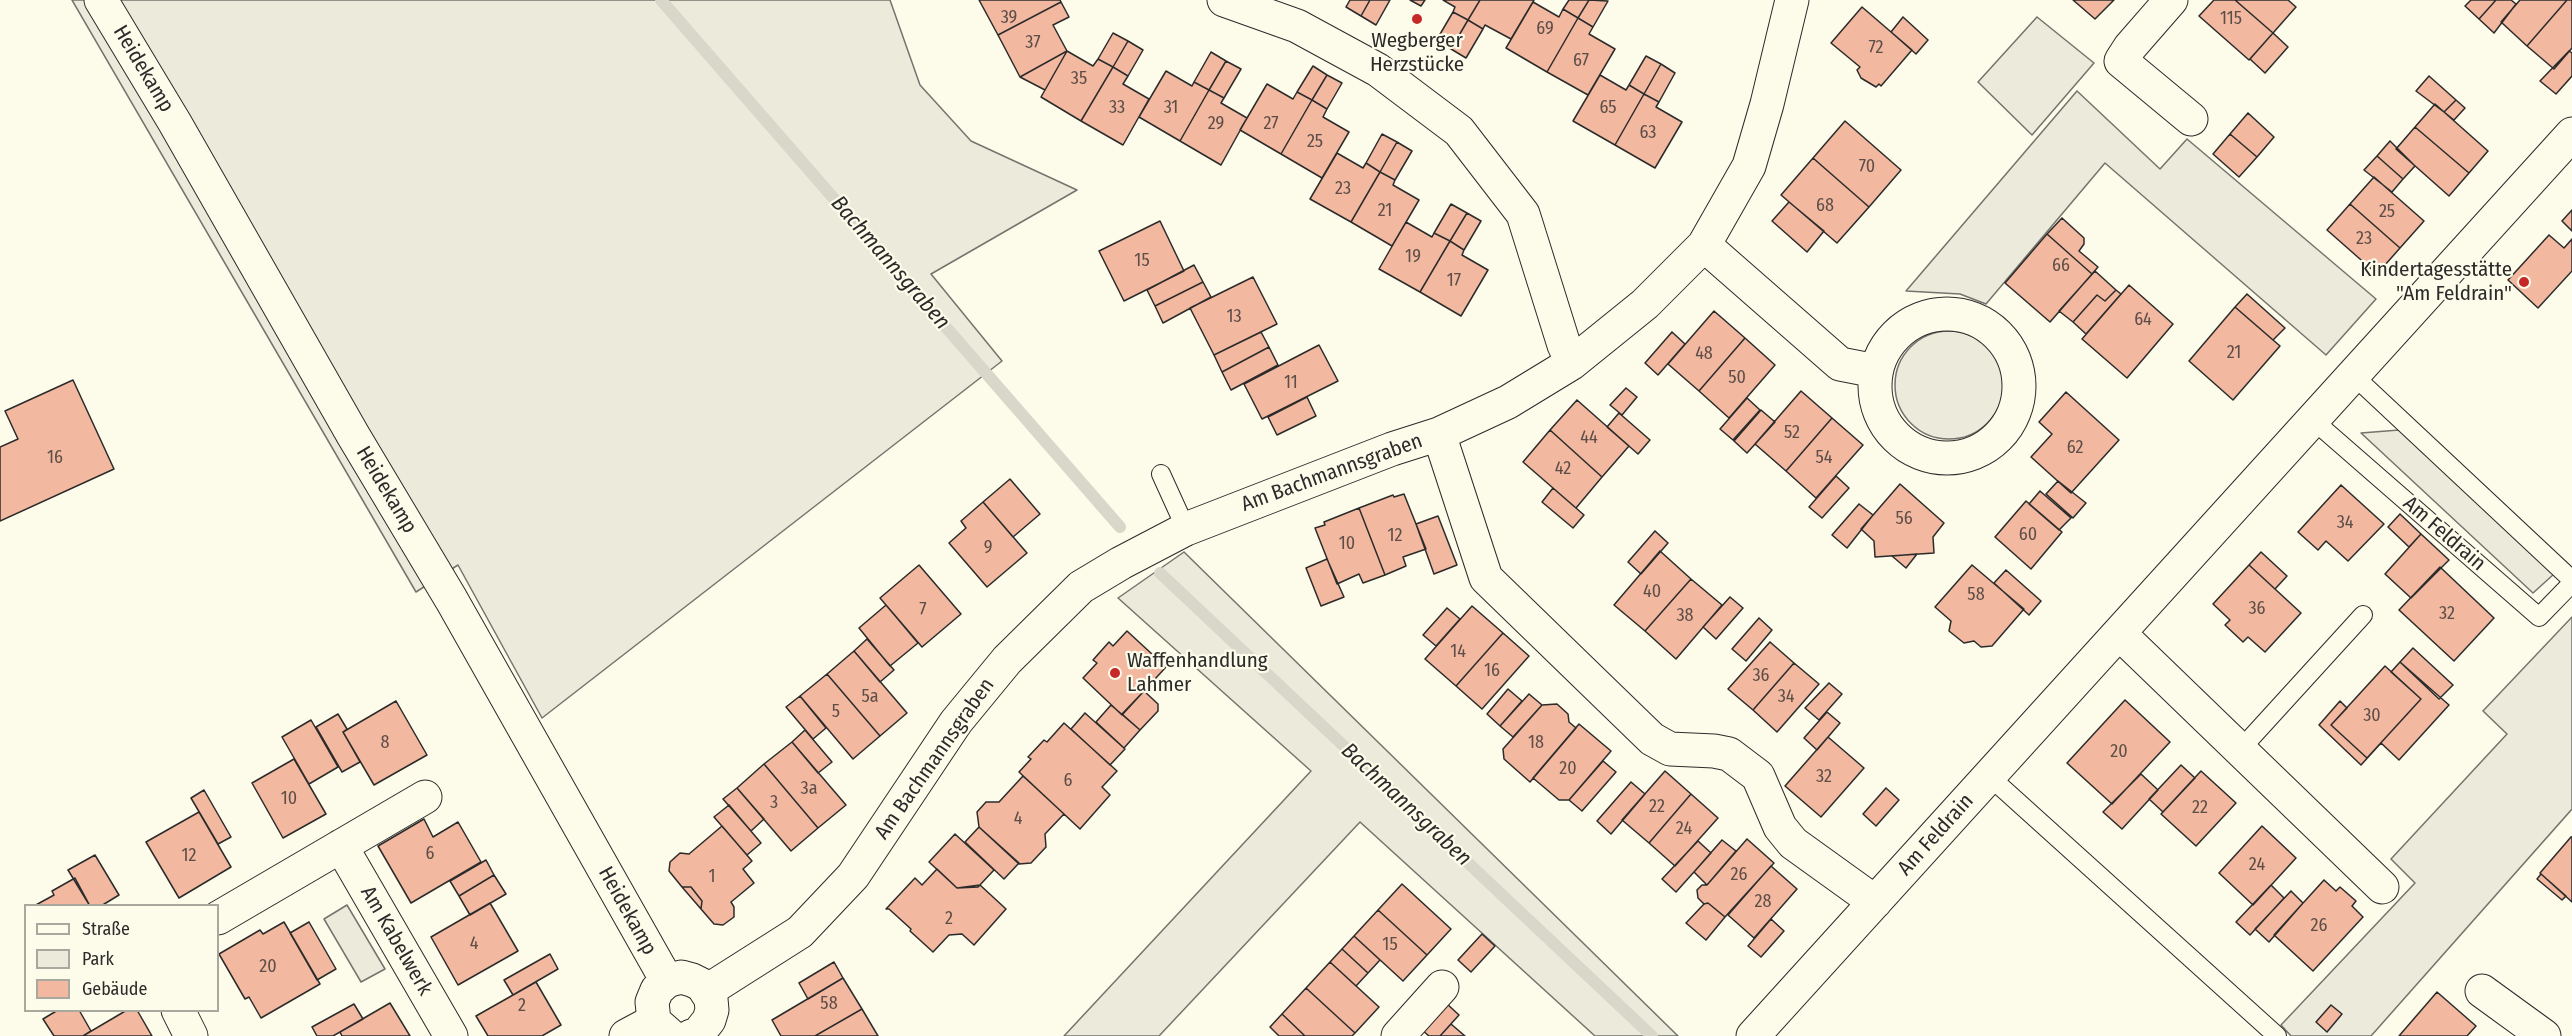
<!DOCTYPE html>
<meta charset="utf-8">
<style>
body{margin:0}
#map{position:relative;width:2572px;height:1036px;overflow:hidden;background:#fdfbea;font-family:"Fira Sans Condensed",sans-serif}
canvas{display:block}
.legend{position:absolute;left:24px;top:904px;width:195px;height:108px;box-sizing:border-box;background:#fdfbea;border:2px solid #a9a89e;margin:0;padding:8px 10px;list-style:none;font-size:18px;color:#2b2b2b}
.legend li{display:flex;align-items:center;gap:12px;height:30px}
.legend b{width:30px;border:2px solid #a9a89e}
</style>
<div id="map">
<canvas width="2572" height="1036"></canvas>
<ul class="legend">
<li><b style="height:8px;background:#fdfbea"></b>Straße</li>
<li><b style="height:16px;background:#ecebdb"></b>Park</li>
<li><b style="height:16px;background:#f2b8a0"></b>Gebäude</li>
</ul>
</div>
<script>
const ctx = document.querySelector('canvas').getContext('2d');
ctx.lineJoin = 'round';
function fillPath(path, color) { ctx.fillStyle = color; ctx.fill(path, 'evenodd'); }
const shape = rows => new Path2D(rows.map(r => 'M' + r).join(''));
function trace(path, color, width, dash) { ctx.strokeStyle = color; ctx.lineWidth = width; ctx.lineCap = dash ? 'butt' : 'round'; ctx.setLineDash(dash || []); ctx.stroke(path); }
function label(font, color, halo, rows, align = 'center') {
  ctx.font = font + ' "Fira Sans Condensed",sans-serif'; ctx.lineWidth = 4.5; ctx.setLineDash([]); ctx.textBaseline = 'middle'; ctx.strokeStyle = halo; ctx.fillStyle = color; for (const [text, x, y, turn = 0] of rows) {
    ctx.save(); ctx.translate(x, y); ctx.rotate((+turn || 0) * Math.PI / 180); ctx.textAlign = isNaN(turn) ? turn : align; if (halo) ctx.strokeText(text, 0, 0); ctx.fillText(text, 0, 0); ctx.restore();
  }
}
const green = shape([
 [72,0,890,0,920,85,971,141,1077,190,931,274,1002,361,542,718,458,565,416,592,72,0],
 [2037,17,2094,63,2032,135,1978,82,2037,17],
 [2077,91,2160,169,2187,139,2376,299,2326,355,2105,163,1986,304,1960,294,1906,291,2077,91],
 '1895 385a54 54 0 1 1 108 0a54 54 0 1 1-108 0Z',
 [1184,552,1678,1036,1595,1036,1360,822,1159,1036,1064,1036,1311,771,1118,598,1184,552],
 [2572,617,2572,809,2371,1036,2291,1036,2281,1025,2415,883,2391,859,2507,734,2483,711,2572,617]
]);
const parking = shape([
 [2399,430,2554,574,2533,593,2361,433,2399,430],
 [347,905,385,969,361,982,324,919,347,905]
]);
const stream = shape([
 [661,0,1120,527],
 [1160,573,1652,1036]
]);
const building = shape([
 [979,0,1060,0,1061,2,998,35,979,0],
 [1350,0,1370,0,1361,16,1346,7,1350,0],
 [1370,0,1390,0,1376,25,1361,16,1370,0],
 [1410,0,1425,0,1421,6,1410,0],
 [1443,0,1480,0,1468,20,1453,12,1455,7,1443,0],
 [1480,0,1534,0,1511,39,1485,25,1483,29,1468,20,1480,0],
 [1569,0,1589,0,1578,18,1563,9,1569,0],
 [1589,0,1608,1,1593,27,1578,18,1589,0],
 [2073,0,2114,0,2095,19,2073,0],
 [2214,0,2235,0,2273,33,2249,60,2199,16,2214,0],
 [2235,0,2288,0,2296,7,2273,33,2235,0],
 [2471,0,2496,0,2479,19,2465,6,2471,0],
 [2496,0,2511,0,2516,4,2494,33,2479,19,2496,0],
 [2520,0,2567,0,2527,46,2501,22,2520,0],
 [2567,0,2572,0,2572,48,2554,69,2527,46,2567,0],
 [1061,2,1069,17,1053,25,1067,51,1020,77,998,35,1061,2],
 [1533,2,1559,17,1563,9,1578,18,1547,72,1506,48,1533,2],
 [1862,7,1912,50,1881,86,1879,84,1876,87,1861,78,1857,70,1860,67,1831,43,1862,7],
 [1453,12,1468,20,1451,49,1436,41,1453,12],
 [1903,17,1928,40,1916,54,1891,32,1903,17],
 [1578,18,1593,27,1589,34,1615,49,1588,95,1547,72,1578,18],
 [1468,20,1483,29,1466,58,1451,49,1468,20],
 [1113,33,1128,41,1113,67,1098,59,1113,33],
 [2273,33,2288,47,2265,73,2250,59,2273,33],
 [1128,41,1143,50,1128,76,1113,67,1128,41],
 [1067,51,1045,90,1020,77,1067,51],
 [1067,51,1093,66,1098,59,1113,67,1081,121,1041,97,1067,51],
 [2569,51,2572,53,2572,76,2556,94,2540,81,2569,51],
 [1211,52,1226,61,1209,90,1194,82,1211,52],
 [1646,56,1661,64,1644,94,1629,85,1646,56],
 [1226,61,1241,69,1224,98,1209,90,1226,61],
 [1661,64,1675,73,1659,102,1644,94,1661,64],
 [1313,66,1327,75,1312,100,1297,92,1313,66],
 [1113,67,1128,76,1123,84,1149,99,1123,145,1081,121,1113,67],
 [1166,71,1192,86,1194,82,1209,90,1180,141,1139,117,1166,71],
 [1327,75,1342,83,1327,109,1312,100,1327,75],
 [1600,75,1626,90,1629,85,1644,94,1615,145,1573,121,1600,75],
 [2429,76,2456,100,2444,112,2416,91,2429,76],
 [1267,84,1293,99,1297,92,1312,100,1281,154,1240,130,1267,84],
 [1209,90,1224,98,1221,103,1247,118,1221,165,1180,141,1209,90],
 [1644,94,1659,102,1656,107,1682,122,1655,168,1615,145,1644,94],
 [1312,100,1327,109,1323,117,1349,132,1322,178,1281,154,1312,100],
 [2456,100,2465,108,2454,120,2444,112,2456,100],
 [2435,104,2488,151,2469,173,2415,127,2435,104],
 [2248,113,2274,137,2257,157,2230,134,2248,113],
 [1845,121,1901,170,1869,207,1813,158,1845,121],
 [2415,127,2469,173,2449,196,2396,149,2415,127],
 [1382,134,1397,142,1380,172,1366,163,1382,134],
 [2230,134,2257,157,2239,177,2213,154,2230,134],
 [2390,141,2415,166,2403,179,2377,156,2390,141],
 [1397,142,1412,151,1395,180,1380,172,1397,142],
 [1337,153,1363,168,1366,163,1380,172,1351,222,1310,199,1337,153],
 [2377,156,2403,179,2392,192,2364,170,2377,156],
 [1813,158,1869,207,1837,243,1781,195,1813,158],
 [1380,172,1395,180,1393,185,1419,200,1392,246,1351,222,1380,172],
 [2374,177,2424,221,2400,248,2350,204,2374,177],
 [1789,202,1824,231,1807,252,1772,221,1789,202],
 [1451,204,1467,213,1450,241,1434,233,1451,204],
 [2350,204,2400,248,2377,274,2327,230,2350,204],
 [2572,210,2572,231,2562,221,2572,210],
 [1467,213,1481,221,1464,250,1450,241,1467,213],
 [2062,218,2084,238,2084,244,2079,251,2098,267,2092,274,2047,234,2062,218],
 [1160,221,1184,271,1124,301,1099,251,1160,221],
 [1406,222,1432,237,1434,233,1450,241,1420,292,1379,269,1406,222],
 [2047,234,2092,274,2050,322,2005,283,2047,234],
 [2549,235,2564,248,2572,239,2572,271,2538,308,2508,280,2549,235],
 [1450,241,1464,250,1462,255,1488,270,1461,316,1420,292,1450,241],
 [1194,265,1203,282,1155,306,1147,290,1194,265],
 [2095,271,2116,290,2105,301,2097,295,2073,322,2059,311,2095,271],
 [1253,277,1277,324,1214,355,1190,308,1253,277],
 [1203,282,1211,297,1163,323,1155,306,1203,282],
 [2129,285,2173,324,2127,378,2082,339,2129,285],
 [2116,290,2121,294,2086,334,2073,322,2097,295,2105,301,2116,290],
 [2247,294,2285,328,2273,340,2235,307,2247,294],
 [2235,307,2280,346,2233,400,2189,361,2235,307],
 [1714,311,1745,338,1699,391,1668,364,1714,311],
 [1261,332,1269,347,1222,372,1214,355,1261,332],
 [1672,332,1685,344,1658,375,1645,363,1672,332],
 [1745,338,1775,365,1729,418,1699,391,1745,338],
 [1319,345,1338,381,1262,419,1244,384,1319,345],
 [1269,347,1278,365,1231,390,1222,372,1269,347],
 [73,380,114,469,0,521,0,447,18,439,5,411,73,380],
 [1626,388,1637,397,1622,415,1610,405,1626,388],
 [1801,391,1832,418,1786,471,1755,444,1801,391],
 [2066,392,2119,440,2071,493,2031,457,2052,434,2039,422,2066,392],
 [1307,397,1316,416,1277,435,1268,417,1307,397],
 [1747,398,1760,410,1733,440,1720,429,1747,398],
 [1577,400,1629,446,1602,477,1550,430,1577,400],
 [1761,410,1775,422,1747,453,1734,441,1761,410],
 [1619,413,1650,440,1638,454,1607,427,1619,413],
 [1832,418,1863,445,1816,498,1786,471,1832,418],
 [1550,430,1602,477,1576,508,1523,462,1550,430],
 [1836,476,1849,488,1822,518,1809,507,1836,476],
 [1010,479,1040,514,1013,537,983,502,1010,479],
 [2058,481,2086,503,2073,518,2046,494,2058,481],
 [1900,484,1944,523,1933,537,1934,553,1875,557,1874,541,1861,529,1900,484],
 [2341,485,2384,524,2348,561,2326,541,2318,550,2298,532,2341,485],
 [1553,488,1584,515,1573,528,1542,502,1553,488],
 [2040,491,2071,518,2059,530,2029,504,2040,491],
 [1404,494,1426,549,1403,557,1406,566,1385,575,1359,508,1393,495,1394,497,1404,494],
 [2026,501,2062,532,2031,569,1995,537,2026,501],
 [983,502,1027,553,987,587,949,543,966,528,961,521,983,502],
 [1859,504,1873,515,1847,548,1832,535,1859,504],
 [1359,508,1385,575,1363,583,1359,574,1337,584,1315,528,1325,525,1324,522,1359,508],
 [2400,514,2421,534,2409,547,2388,527,2400,514],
 [1438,516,1457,565,1434,574,1416,524,1438,516],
 [1655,531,1668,543,1641,574,1628,562,1655,531],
 [2421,534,2449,560,2411,598,2385,574,2421,534],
 [1660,551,1691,579,1645,631,1614,605,1660,551],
 [2261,552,2287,576,2275,589,2249,565,2261,552],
 [1917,554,1906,568,1892,556,1917,554],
 [1327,559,1344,597,1321,606,1306,568,1327,559],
 [919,565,961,614,922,647,880,598,919,565],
 [1972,565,2024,609,1992,646,1981,647,1974,641,1964,643,1949,631,1951,621,1935,607,1972,565],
 [2249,565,2301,613,2265,652,2248,637,2243,642,2225,625,2230,620,2213,604,2249,565],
 [2440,567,2494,618,2454,661,2399,610,2440,567],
 [2006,570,2041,601,2029,615,1994,583,2006,570],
 [1691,579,1722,605,1676,659,1645,631,1691,579],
 [1730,597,1743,608,1716,639,1703,627,1730,597],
 [886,605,918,643,890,666,859,628,886,605],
 [1472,606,1503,633,1456,686,1425,659,1472,606],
 [1447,608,1460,619,1436,646,1423,635,1447,608],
 [1759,618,1772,630,1746,661,1732,649,1759,618],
 [1127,631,1166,667,1122,715,1083,678,1097,663,1093,660,1109,642,1113,646,1127,631],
 [1503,633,1529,656,1482,709,1456,686,1503,633],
 [867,639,894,670,880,682,854,651,867,639],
 [1770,642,1794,663,1753,710,1728,689,1770,642],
 [2413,648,2453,685,2439,699,2400,662,2413,648],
 [854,651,907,713,880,736,827,674,854,651],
 [2400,662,2449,705,2399,760,2381,743,2361,765,2319,725,2340,701,2347,708,2331,725,2367,758,2421,699,2391,672,2400,662],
 [1794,663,1819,684,1777,732,1753,710,1794,663],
 [2385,666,2421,699,2367,758,2331,725,2385,666],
 [827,674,880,736,853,759,800,696,827,674],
 [1829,683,1842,694,1819,720,1805,708,1829,683],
 [1508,689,1522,701,1500,726,1487,714,1508,689],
 [1144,691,1158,704,1158,711,1140,730,1122,714,1144,691],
 [1529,694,1542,705,1513,737,1500,726,1529,694],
 [800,696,826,728,813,739,786,707,800,696],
 [2125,700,2170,742,2112,804,2067,763,2125,700],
 [396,701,427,755,374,785,343,732,396,701],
 [1557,704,1568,714,1569,722,1576,728,1530,782,1504,759,1503,749,1542,705,1557,704],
 [1111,705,1140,730,1124,748,1096,722,1111,705],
 [1827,712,1840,723,1817,750,1804,738,1827,712],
 [1085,713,1125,749,1110,765,1071,729,1085,713],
 [338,714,347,729,343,732,360,762,342,772,316,727,338,714],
 [311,720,338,767,309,784,282,737,311,720],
 [1064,723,1117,771,1102,787,1110,795,1080,829,1019,772,1031,759,1028,757,1044,740,1047,742,1064,723],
 [1579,724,1611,751,1569,800,1559,800,1533,778,1579,724],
 [805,730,832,762,818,773,792,742,805,730],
 [1828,737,1864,768,1821,817,1785,786,1828,737],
 [792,742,846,805,818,828,764,764,792,742],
 [294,759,326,814,283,838,252,783,294,759],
 [1603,761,1616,772,1582,811,1569,800,1603,761],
 [764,764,818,828,791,851,737,788,764,764],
 [2181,765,2195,778,2163,812,2149,799,2181,765],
 [1665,771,1691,794,1649,843,1622,820,1665,771],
 [2201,771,2236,803,2196,846,2161,814,2201,771],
 [2141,774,2158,790,2122,829,2103,812,2141,774],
 [1023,776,1064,814,1045,834,1046,847,1031,863,1019,864,979,827,977,812,986,802,999,802,1023,776],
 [1631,782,1645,794,1611,834,1597,821,1631,782],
 [737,788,764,819,751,831,723,799,737,788],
 [1886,788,1899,800,1876,826,1863,814,1886,788],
 [204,790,231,837,218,844,191,798,204,790],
 [1691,794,1718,818,1675,866,1649,843,1691,794],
 [729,805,761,843,747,855,714,817,729,805],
 [199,812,231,867,179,898,146,842,199,812],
 [424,819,433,837,458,822,481,862,411,903,378,846,424,819],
 [722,826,752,861,743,869,754,883,731,902,734,907,734,917,723,925,714,924,701,909,702,901,691,887,682,887,669,871,670,862,680,853,689,854,722,826],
 [2262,826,2296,858,2253,905,2219,873,2262,826],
 [979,827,1019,863,1004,879,965,842,979,827],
 [955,834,994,870,978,887,957,888,929,862,955,834],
 [2571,837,2572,837,2572,902,2540,873,2571,837],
 [1747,839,1774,863,1725,917,1708,903,1704,904,1698,898,1697,890,1702,885,1707,885,1747,839],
 [1722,840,1736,851,1707,885,1694,872,1722,840],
 [1698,841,1711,853,1676,892,1662,879,1698,841],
 [95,855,119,895,101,906,90,906,68,870,95,855],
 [486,860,494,875,459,896,450,881,486,860],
 [1771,866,1797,889,1754,938,1728,915,1771,866],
 [937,869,957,888,980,885,1006,909,974,945,962,934,949,935,933,952,910,931,911,929,889,909,886,909,915,878,922,885,937,869],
 [2541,874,2566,896,2562,900,2537,879,2541,874],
 [494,875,506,894,470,915,459,896,494,875],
 [75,878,90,906,34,906,54,895,52,891,75,878],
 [2324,880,2336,891,2340,887,2356,901,2352,906,2363,917,2313,971,2274,935,2324,880],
 [1402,884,1451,929,1427,955,1378,910,1402,884],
 [2271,885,2284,898,2250,935,2236,922,2271,885],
 [682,887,691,887,702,901,701,909,682,887],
 [2291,891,2303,903,2269,942,2255,929,2291,891],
 [490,903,518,951,458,985,431,937,490,903],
 [1708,903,1725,917,1706,940,1686,923,1704,904,1708,903],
 [1378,910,1427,955,1403,981,1354,936,1378,910],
 [1771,919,1784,931,1761,957,1748,946,1771,919],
 [284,922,320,984,261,1018,249,997,245,999,219,954,260,930,263,934,284,922],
 [309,922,336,969,317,980,290,933,309,922],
 [1482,934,1495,946,1471,972,1458,960,1482,934],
 [1354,936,1380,960,1368,973,1342,949,1354,936],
 [1342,949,1368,973,1356,986,1330,962,1342,949],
 [550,954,558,969,513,995,504,980,550,954],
 [834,962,843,978,808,999,799,983,834,962],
 [1330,962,1379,1007,1355,1033,1306,988,1330,962],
 [843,978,862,1009,815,1036,781,1036,772,1020,843,978],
 [536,982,561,1025,542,1036,488,1036,476,1016,536,982],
 [1306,988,1355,1033,1352,1036,1305,1036,1282,1014,1306,988],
 [2437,992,2476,1026,2467,1036,2399,1036,2437,992],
 [390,1003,410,1036,342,1036,340,1032,390,1003],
 [1446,1003,1459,1015,1440,1036,1429,1036,1422,1030,1446,1003],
 [354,1004,363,1019,333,1036,317,1036,312,1027,354,1004],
 [2331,1005,2342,1014,2327,1032,2316,1022,2331,1005],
 [862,1009,878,1036,815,1036,862,1009],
 [58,1010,79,1010,91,1031,83,1036,54,1036,43,1019,58,1010],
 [127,1010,137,1010,152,1036,83,1036,127,1010],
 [1282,1014,1305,1036,1279,1036,1270,1027,1282,1014],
 [1451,1024,1465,1036,1440,1036,1451,1024]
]);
const service = shape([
 [2353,375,2572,580],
 [2313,420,2539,617,2572,583],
 [1161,474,1186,529],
 [2239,751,2363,615],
 [1989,776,2277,1036]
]);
const minor = shape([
 [1224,0,1297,26,1378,70,1459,131,1523,214,1564,345,1572,363],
 [2171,0,2130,47,2121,61,2191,119],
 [1704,245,1840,364,1876,371],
 '1875 386a72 72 0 1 1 144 0a72 72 0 1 1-144 0Z',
 [1439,434,1486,578,1652,739,1670,749,1714,751,1729,754,1758,776,1780,827,1793,843,1875,902],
 [2119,633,2382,887],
 [341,846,451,1036],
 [218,918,425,797],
 [707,991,800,932,853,876,956,722,1007,660,1081,587,1121,563,1186,529,1392,449,1439,434,1508,402,1572,363,1645,304,1704,245,1749,166,1767,104,1792,0],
 [2482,991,2544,1036],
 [178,1010,191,1036],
 [626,1036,654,1021],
 [1398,1036,1442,987],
 [1753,1036,2572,134]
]);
const tertiary = shape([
 [101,0,175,123,353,435,451,599,667,981],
 [671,1036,654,1021,652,1002,657,990,667,981,681,977,692,980,702,985,711,999,712,1010,709,1020,698,1034,691,1036]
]);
const markers = [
 [1417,19,6,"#c62828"],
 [2524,282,6,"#c62828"],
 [1115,673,6,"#c62828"]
];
const numberNames = [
 ["39",1009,18],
 ["115",2231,19],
 ["69",1545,29],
 ["37",1033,43],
 ["72",1876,48],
 ["67",1581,61],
 ["35",1079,79],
 ["33",1117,108],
 ["31",1171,108],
 ["65",1608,108],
 ["29",1216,124],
 ["27",1271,124],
 ["63",1648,133],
 ["25",1315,142],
 ["70",1867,167],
 ["23",1343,189],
 ["68",1825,206],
 ["21",1385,211],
 ["25",2387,212],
 ["23",2364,239],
 ["19",1413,257],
 ["15",1142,261],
 ["66",2061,266],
 ["17",1454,281],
 ["13",1234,317],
 ["64",2143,320],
 ["21",2234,353],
 ["48",1704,354],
 ["50",1737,378],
 ["11",1291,383],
 ["52",1792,433],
 ["44",1589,438],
 ["62",2075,448],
 ["16",55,458],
 ["54",1824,458],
 ["42",1563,469],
 ["56",1904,519],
 ["34",2345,523],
 ["60",2028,535],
 ["12",1395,536],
 ["10",1347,544],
 ["9",988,548],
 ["40",1652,592],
 ["58",1976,595],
 ["36",2257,609],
 ["7",923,610],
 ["32",2447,614],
 ["38",1685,616],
 ["14",1458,652],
 ["16",1492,671],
 ["36",1761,676],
 ["5a",870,697],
 ["34",1786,697],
 ["5",836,712],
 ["30",2372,716],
 ["8",385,743],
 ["18",1536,743],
 ["20",2119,752],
 ["20",1568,769],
 ["32",1824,777],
 ["6",1068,781],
 ["3a",809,789],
 ["10",289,799],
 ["3",774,803],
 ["22",1657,807],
 ["22",2200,808],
 ["4",1018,819],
 ["24",1684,829],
 ["6",430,854],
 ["12",189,856],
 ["24",2257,865],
 ["26",1739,875],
 ["1",712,877],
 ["28",1763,902],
 ["2",949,919],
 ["26",2319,926],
 ["4",474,944],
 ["15",1390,945],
 ["20",268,967],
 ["58",829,1004],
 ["2",522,1006]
];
const poiNames = [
 ["Wegberger",1417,41],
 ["Herzstücke",1417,65],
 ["Kindertagesstätte",2512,270,"right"],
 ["\"Am Feldrain\"",2512,294,"right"],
 ["Waffenhandlung",1127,661,"left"],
 ["Lahmer",1127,685,"left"]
];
const streetNames = [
 ["Heidekamp",143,69,59],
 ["Am Bachmannsgraben",1332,473,-20],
 ["Heidekamp",386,490,59],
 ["Am Feldrain",2444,534,41],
 ["Am Bachmannsgraben",935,759,-55],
 ["Am Feldrain",1936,835,-48],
 ["Heidekamp",627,911,61],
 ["Am Kabelwerk",396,941,60]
];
const waterNames = [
 ["Bachmannsgraben",890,263,49],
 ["Bachmannsgraben",1406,805,43]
];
fillPath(green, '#ecebdb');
trace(green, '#74746e', 1.5);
fillPath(parking, '#eceadb');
trace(parking, '#74746e', 1.5);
trace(stream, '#d8d7c9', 12);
fillPath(building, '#f2b8a0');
trace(building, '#2b2b2b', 1.5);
trace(service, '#2b2b2b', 20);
trace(minor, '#2b2b2b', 35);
trace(tertiary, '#2b2b2b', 35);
trace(service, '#fdfbea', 18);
trace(minor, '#fdfbea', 33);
trace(tertiary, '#fdfbea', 33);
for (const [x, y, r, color] of markers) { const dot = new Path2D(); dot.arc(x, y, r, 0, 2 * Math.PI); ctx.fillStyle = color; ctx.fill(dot); trace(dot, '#fdfbea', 2); }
label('18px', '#5d4e48', null, numberNames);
label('21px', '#2b2b2b', '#fdfbea', poiNames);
label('21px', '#2b2b2b', '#fdfbea', streetNames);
label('italic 22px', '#2b2b2b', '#fdfbea', waterNames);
</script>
